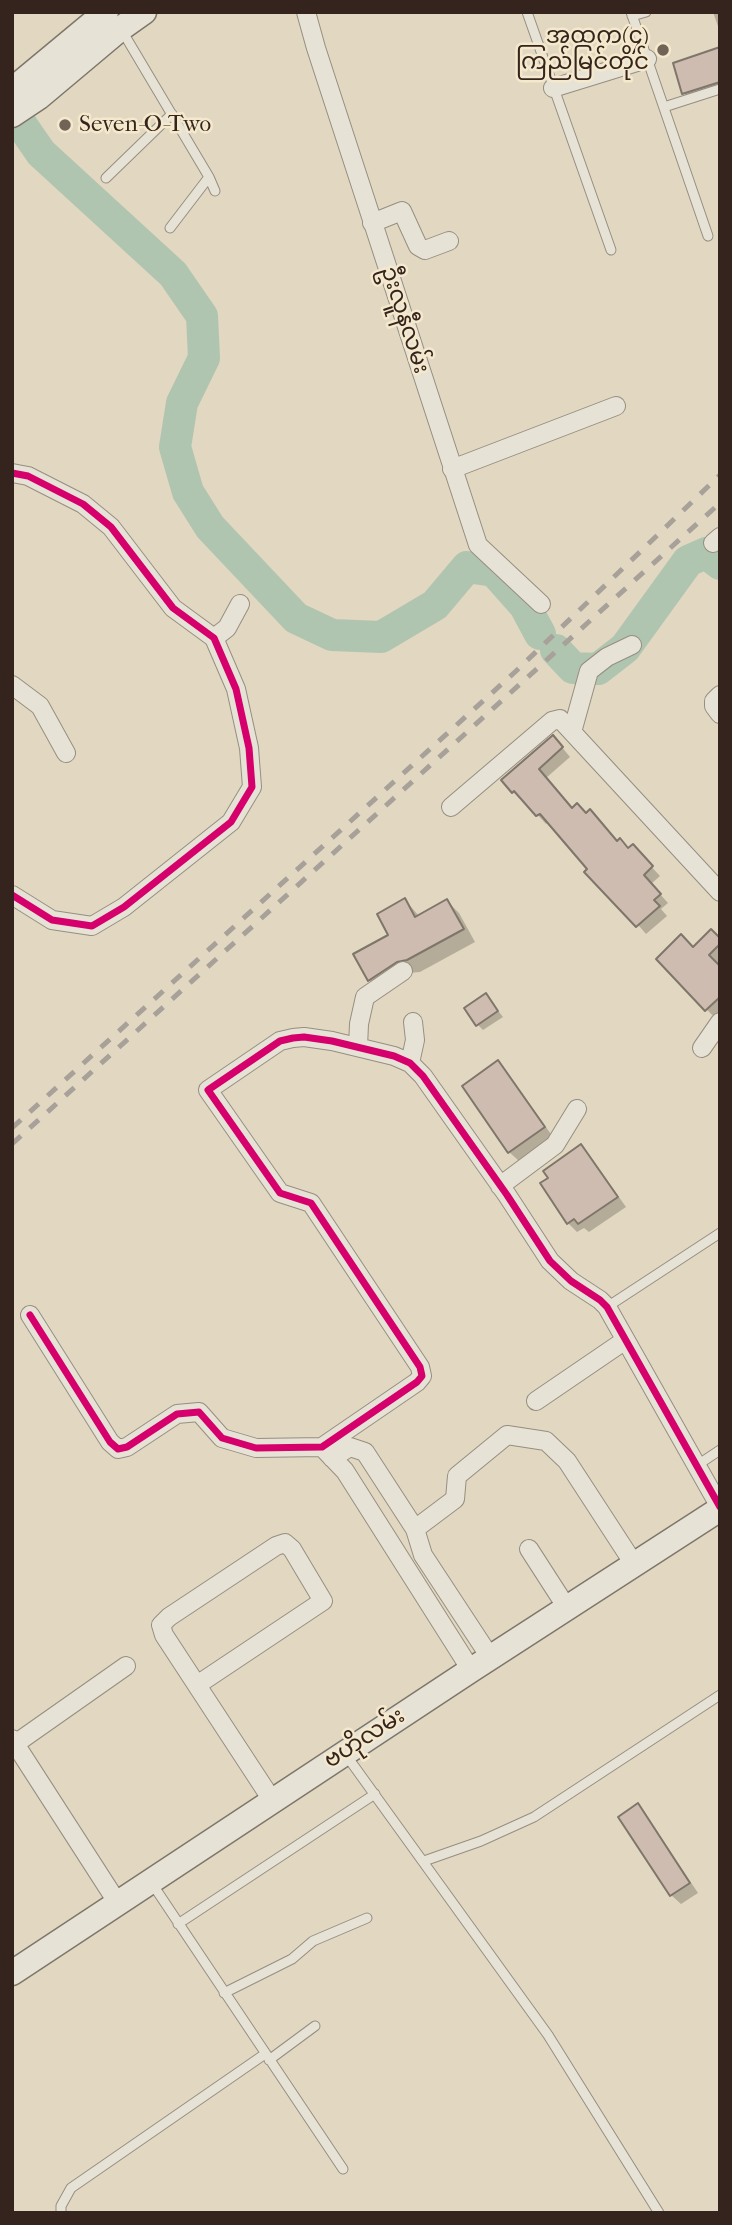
<!DOCTYPE html>
<meta charset="utf-8">
<style>
body{margin:0}
#map{position:relative;width:732px;height:2225px;overflow:hidden;background:#e2d7c0;font-family:"IM FELL French Canon",serif}
canvas{display:block}
.frame{position:absolute;inset:0;border:14px solid #34241d;pointer-events:none}
</style>
<div id="map">
<canvas width="732" height="2225"></canvas>
<div class="frame"></div>
</div>
<script>
const ctx = document.querySelector('canvas').getContext('2d');
ctx.lineJoin = 'round';
function fillPath(path, color) { ctx.fillStyle = color; ctx.fill(path, 'evenodd'); }
const shape = rows => new Path2D(rows.map(r => 'M' + r).join(''));
function trace(path, color, width, dash) { ctx.strokeStyle = color; ctx.lineWidth = width; ctx.lineCap = dash ? 'butt' : 'round'; ctx.setLineDash(dash || []); ctx.stroke(path); }
function label(font, color, halo, rows, align = 'center') {
  ctx.font = font + ' "IM FELL French Canon","Noto Sans Myanmar",serif'; ctx.lineWidth = 5; ctx.setLineDash([]); ctx.textBaseline = 'middle'; ctx.strokeStyle = halo; ctx.fillStyle = color; for (const [text, x, y, turn = 0] of rows) {
    ctx.save(); ctx.translate(x, y); ctx.rotate((+turn || 0) * Math.PI / 180); ctx.textAlign = isNaN(turn) ? turn : align; if (halo) ctx.strokeText(text, 0, 0); ctx.fillText(text, 0, 0); ctx.restore();
  }
}
const shadow = shape([
 [713,12,720,12,720,32],
 [720,49,720,89,690,99,684,93],
 [561,746,570,757,546,778,572,810,629,850,633,847,660,876,651,884,668,903,661,909,667,916,646,934,549,821,546,824,523,799,522,800,513,792],
 [405,900,419,916,447,901,459,913,475,942,420,972,409,973,381,993,369,980,355,955,391,935],
 [720,940,720,962,717,965,720,968,720,1015,716,1019,658,959],
 [486,995,503,1017,483,1030,477,1024],
 [498,1063,507,1072,553,1137,519,1161,509,1152],
 [581,1146,590,1156,626,1207,589,1232,584,1228,577,1232,568,1223,543,1183],
 [637,1806,646,1815,698,1893,681,1904,671,1895]
]);
const river = shape([
 [12,111,41,153,173,274,202,316,204,358,182,403,175,447,188,492,210,527,296,618,332,635,381,637,435,605,467,567,494,571,525,606,540,634],
 [556,650,573,668,598,669,625,648,688,561,706,553,720,564]
]);
const building = shape([
 [720,47,720,82,682,94,673,63,720,47],
 [553,735,563,747,539,769,572,808,577,803,586,813,590,809,617,841,620,838,628,848,633,844,653,866,644,875,661,894,654,900,660,906,636,927,584,872,587,869,540,814,536,816,514,791,512,793,501,780,553,735],
 [405,898,415,917,447,899,464,929,407,960,397,962,368,981,353,954,388,935,377,914,405,898],
 [711,929,720,938,720,944,709,955,720,966,720,997,705,1011,656,959,681,934,693,947,711,929],
 [486,993,498,1011,476,1026,464,1008,486,993],
 [498,1060,545,1127,508,1153,462,1086,498,1060],
 [581,1144,618,1197,578,1224,574,1219,567,1224,540,1183,548,1178,543,1171,581,1144],
 [638,1803,690,1883,670,1896,618,1817,638,1803]
]);
const lane = shape([
 [527,12,611,250],
 [631,12,708,236],
 [632,16,646,12],
 [121,29,209,177,215,191],
 [664,107,720,89],
 [106,178,172,114],
 [170,228,209,177],
 [607,1307,720,1233],
 [696,1466,720,1450],
 [346,1755,548,2035,659,2213],
 [424,1861,481,1841,534,1817,720,1695],
 [151,1882,343,2169],
 [178,1924,375,1794],
 [224,1993,292,1959,313,1941,367,1918],
 [269,2060,315,2026],
 [61,2213,61,2206,71,2188,265,2054]
]);
const street = shape([
 [306,12,316,48,478,545,541,604],
 [553,88,647,59],
 [372,223,402,211,418,246,425,250,449,241],
 [452,469,616,406],
 [12,473,28,476,83,504,111,527,173,608,214,638,236,689,249,748,252,787,231,822,124,907,92,926,52,920,12,895],
 [713,543,720,537],
 [214,638,227,628,240,604],
 [12,685,40,706,66,753],
 [720,695,714,701,714,706,720,714],
 [572,732,589,671,607,657,632,645],
 [451,807,552,721,560,719,720,892],
 [358,1047,359,1024,365,997,403,971],
 [702,1048,720,1022],
 [410,1063,415,1040,413,1022],
 [500,1186,555,1145,577,1109],
 [30,1315,110,1442,118,1449,127,1447,177,1414,199,1412,222,1438,256,1448,322,1447,417,1382,422,1376,420,1367,311,1203,280,1193,208,1090,280,1041,293,1038,304,1037,332,1041,394,1056,410,1063,423,1076,507,1195,550,1261,571,1281,600,1300,607,1307,720,1507],
 [536,1401,624,1341],
 [322,1447,345,1471,471,1670],
 [332,1458,350,1447,365,1452,415,1529],
 [529,1549,567,1608],
 [490,1657,423,1555,415,1529,455,1499,457,1476,507,1435,546,1441,567,1461,634,1564],
 [197,1685,323,1601,292,1549,285,1543,276,1546,169,1617,161,1625,164,1635,272,1800],
 [12,1739,117,1902],
 [15,1744,126,1666]
]);
const secondary = shape([
 [12,90,106,12],
 [12,115,39,97,120,29,144,12],
 [12,1973,471,1670,720,1509]
]);
const rail = shape([
 [12,1128,515,672,720,475],
 [12,1144,720,503]
]);
const cycleway = shape([
 [12,473,28,476,83,504,111,527,173,608,214,638,236,689,249,748,252,787,231,822,124,907,92,926,52,920,12,895],
 [30,1315,110,1442,118,1449,127,1447,177,1414,199,1412,222,1438,256,1448,322,1447,417,1382,422,1376,420,1367,311,1203,280,1193,208,1090,280,1041,293,1038,304,1037,332,1041,394,1056,410,1063,423,1076,507,1195,550,1261,571,1281,600,1300,607,1307,720,1507]
]);
const markers = [
 [663,50,7,"#716356"],
 [65,125,7,"#716356"]
];
const poiNames = [
 ["အထက(၄)",649,37],
 ["ကြည်မြင်တိုင်",649,63],
 ["Seven-O-Two",79,125,"left"]
];
const streetNames = [
 ["ဦးလူနီလမ်း",404,320,72],
 ["ဗဟိုလမ်း",365,1739,-33]
];
fillPath(shadow, '#0003');
trace(river, '#b0c5af', 32);
fillPath(building, '#cfbcb0');
trace(building, '#7e766a', 2);
trace(lane, '#968e81', 11);
trace(street, '#968e81', 20);
trace(secondary, '#7e766a', 27);
trace(lane, '#e7e2d6', 9);
trace(street, '#e7e2d6', 18);
trace(secondary, '#e7e2d6', 24);
trace(rail, '#a7a199', 5, [12, 12]);
trace(cycleway, '#d6006c', 7);
for (const [x, y, r, color] of markers) { const dot = new Path2D(); dot.arc(x, y, r, 0, 2 * Math.PI); ctx.fillStyle = color; ctx.fill(dot); trace(dot, '#f5e9cd', 2.5); }
label('23px', '#34241d', '#f5e9cd', poiNames, 'right');
label('23px', '#34241d', '#f5e9cd', streetNames);
</script>
